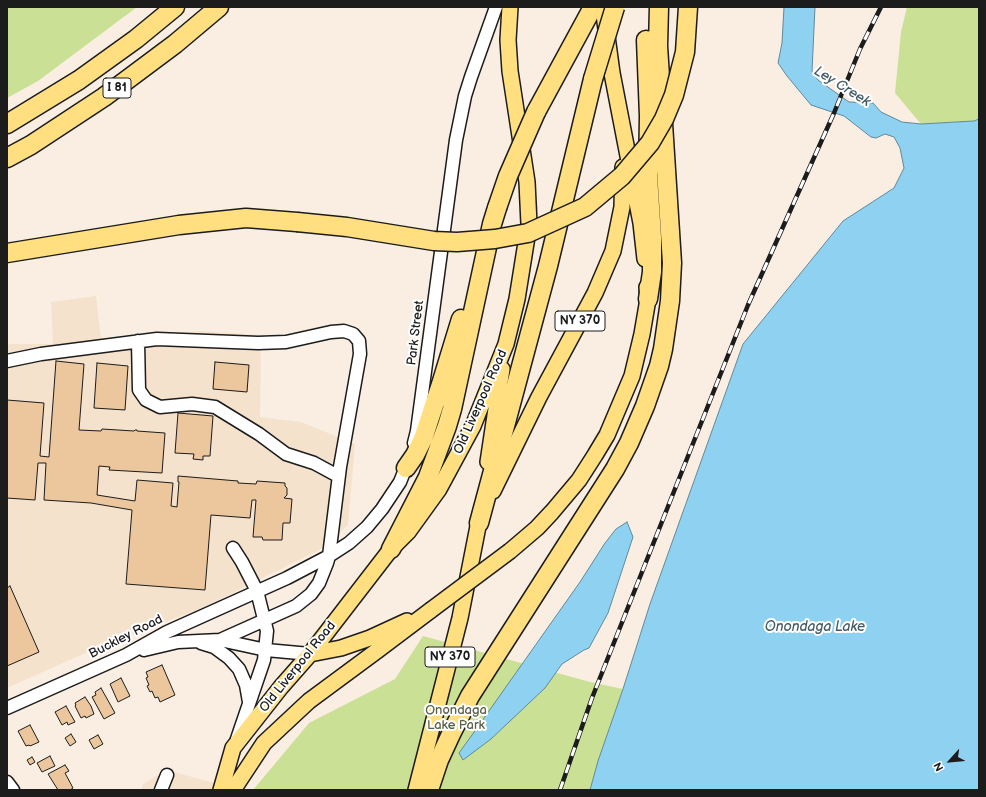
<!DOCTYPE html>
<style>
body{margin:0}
#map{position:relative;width:986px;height:797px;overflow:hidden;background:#f9eee1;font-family:"Balsamiq Sans",sans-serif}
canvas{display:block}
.frame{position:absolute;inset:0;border:8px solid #1c1c1c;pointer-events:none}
.north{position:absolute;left:930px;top:741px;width:40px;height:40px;-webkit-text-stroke:3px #fff;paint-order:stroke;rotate:243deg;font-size:11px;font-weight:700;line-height:16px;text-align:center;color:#1c1c1c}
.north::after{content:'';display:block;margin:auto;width:14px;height:18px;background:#1c1c1c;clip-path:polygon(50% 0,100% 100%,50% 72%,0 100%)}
</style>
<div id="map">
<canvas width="986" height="797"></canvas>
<div class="frame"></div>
<div class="north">N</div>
</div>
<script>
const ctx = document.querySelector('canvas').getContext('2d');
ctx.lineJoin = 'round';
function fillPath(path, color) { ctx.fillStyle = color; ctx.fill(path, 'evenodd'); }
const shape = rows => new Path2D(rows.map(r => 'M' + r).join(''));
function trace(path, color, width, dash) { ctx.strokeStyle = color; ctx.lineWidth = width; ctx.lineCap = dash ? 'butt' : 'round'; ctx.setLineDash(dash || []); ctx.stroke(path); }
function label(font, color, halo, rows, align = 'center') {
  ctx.font = font + ' "Balsamiq Sans",sans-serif'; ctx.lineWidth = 4; ctx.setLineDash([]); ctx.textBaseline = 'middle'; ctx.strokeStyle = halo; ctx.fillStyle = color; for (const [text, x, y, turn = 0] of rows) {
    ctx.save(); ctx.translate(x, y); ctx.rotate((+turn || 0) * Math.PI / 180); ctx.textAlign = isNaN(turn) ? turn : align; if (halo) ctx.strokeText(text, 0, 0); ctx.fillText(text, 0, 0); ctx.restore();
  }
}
const built = shape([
 [96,296,101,339,200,331,261,335,260,417,301,422,355,444,348,525,319,550,202,608,101,646,7,688,7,344,53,344,51,302],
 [167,770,214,783,211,790,141,790,143,784]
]);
const green = shape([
 [7,7,137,7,38,81,7,98],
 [907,7,979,7,979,119,974,121,921,124,895,93,901,32],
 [423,636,590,682,623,689,598,761,590,790,253,790,309,723,395,679]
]);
const water = shape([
 [784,7,815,7,812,71,818,80,849,102,873,103,881,112,902,122,921,124,974,121,979,119,979,790,590,790,598,761,623,689,650,604,743,344,843,221,894,188,904,168,900,148,894,137,885,134,876,138,871,137,844,116,811,105,787,76,778,63,782,43,784,7],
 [627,522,633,537,608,613,589,648,584,650,562,664,545,688,491,739,463,760,459,753,472,735,580,582,605,543,616,529,627,522]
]);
const building = shape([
 [56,361,84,364,79,430,101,431,102,429,134,431,135,430,137,430,137,431,165,433,162,473,109,470,110,467,99,466,97,495,135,501,137,480,173,483,171,506,177,507,179,482,178,482,178,476,238,481,238,483,256,484,257,481,285,483,285,486,287,488,287,495,284,498,292,499,290,523,283,523,282,540,263,540,262,537,253,537,256,500,252,500,250,518,211,515,205,590,126,584,132,510,91,503,44,500,46,463,38,463,35,500,7,498,7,400,44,403,40,456,49,457,56,361],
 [215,362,249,365,247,392,213,389,215,362],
 [97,363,128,366,125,410,94,408,97,363],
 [178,413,213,416,210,456,203,456,203,460,193,459,194,454,175,453,178,413],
 [10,586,39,652,7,666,7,588,10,586],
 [162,665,175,695,160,702,158,697,155,698,152,691,150,692,147,686,149,685,146,678,148,677,146,672,162,665],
 [121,678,130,696,118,702,110,684,121,678],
 [101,688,115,713,104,719,92,697,96,695,95,692,101,688],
 [85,697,91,706,94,714,86,718,85,716,81,718,75,706,76,705,75,703,85,697],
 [66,706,75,722,68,725,67,722,62,725,55,712,66,706],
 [30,725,39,742,30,746,29,745,26,746,18,731,30,725],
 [71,734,76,742,70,746,65,738,71,734],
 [98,735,103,744,94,749,89,740,98,735],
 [50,756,55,766,42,772,37,763,50,756],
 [32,757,35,762,30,765,27,760,32,757],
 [65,765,69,771,65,773,73,788,70,790,58,790,48,774,65,765]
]);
const minor = shape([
 [138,341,139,390,146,400,160,407,192,404,215,407,259,434,286,454,314,463,338,476],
 [7,361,41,354,157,339,258,343,286,342,331,332,344,331,353,334,359,341,360,354,340,467,329,556,327,563,319,583,311,594,296,606,220,640],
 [414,443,417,431,456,140,465,96,471,77,496,7],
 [233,548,242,562,257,591,267,631,264,660,237,739],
 [201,643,214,647,229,658,239,669,246,685,249,702],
 [144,650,178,642,220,640,266,650,310,654],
 [7,708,126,655,167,632,287,578,329,556,349,543,367,527,382,509,400,482,408,462],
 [7,782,13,790],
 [161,790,167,775]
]);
const major = shape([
 [603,7,612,73,641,223,645,259],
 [488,462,502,369],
 [493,491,539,397,595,293,613,251,622,207,623,167],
 [510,551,537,528,552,512,579,480,595,455,607,435,632,376,642,334,648,299,647,287],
 [310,654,341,648,370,638,407,621],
 [221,790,233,748,281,687,310,654,391,549,408,532,439,489,473,426,506,344,517,299,529,224,527,182,510,71,508,40,510,7],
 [233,790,264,743,309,701,378,650,431,610],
 [416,790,460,618,481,511]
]);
const highway = shape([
 [646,40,649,116,648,175,652,237,652,272,648,299],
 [536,112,593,7],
 [7,124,79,80,136,39,175,7],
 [7,158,31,145,104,97,175,44,219,7],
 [7,253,179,225,246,218,297,222],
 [406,468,415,455,423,439,442,381,461,319],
 [479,523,548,266,593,79],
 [391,549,428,477,447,426,452,409,492,224,497,208],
 [429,790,439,760,451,734,470,696,615,469,629,443,645,406,659,366,663,349,670,301,672,263,658,46,659,7]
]);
const rail = shape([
 [560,790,592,698,748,305,834,113,860,49,881,7]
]);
const majorBridge = shape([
 [431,610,510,551]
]);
const highwayBridge = shape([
 [593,79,615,7],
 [497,208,508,176,536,112],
 [297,222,347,227,434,241,457,242,495,239,528,233,585,207,622,176,650,143,664,119,674,95,685,52,688,7]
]);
const shields = [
 [117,88,28],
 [580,321,50],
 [450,657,50]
];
const shieldNames = [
 ["I 81",117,88],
 ["NY 370",580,321],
 ["NY 370",450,657]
];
const streetNames = [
 ["Park Street",416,333,-83],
 ["Old Liverpool Road",481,402,-66],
 ["Buckley Road",126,637,-27],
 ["Old Liverpool Road",298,667,-51]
];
const parkNames = [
 ["Onondaga",456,711],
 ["Lake Park",456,726]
];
const waterNames = [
 ["Ley Creek",842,87,32],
 ["Onondaga Lake",815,627]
];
fillPath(built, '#f5e2cc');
fillPath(green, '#cae095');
fillPath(water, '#8ed1f0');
trace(water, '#60899b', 1);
fillPath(building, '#ecc69c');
trace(building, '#1c1c1c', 1);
trace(minor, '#1c1c1c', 15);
trace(major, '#1c1c1c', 18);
trace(highway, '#1c1c1c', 21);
trace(minor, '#fff', 12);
trace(major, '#ffdf80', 15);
trace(highway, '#ffdf80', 18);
trace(rail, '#1c1c1c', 4.5);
trace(rail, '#fff', 3, [9]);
trace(majorBridge, '#1c1c1c', 18, []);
trace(highwayBridge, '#1c1c1c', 21, []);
trace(majorBridge, '#ffdf80', 15);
trace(highwayBridge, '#ffdf80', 18);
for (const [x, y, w] of shields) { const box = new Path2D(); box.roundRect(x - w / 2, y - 10, w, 20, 3); ctx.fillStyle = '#fff'; ctx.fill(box); trace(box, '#1c1c1c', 1); }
label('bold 12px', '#1c1c1c', null, shieldNames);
label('13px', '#1c1c1c', '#fff', streetNames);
label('13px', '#596146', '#fff', parkNames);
label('italic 14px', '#445b66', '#fff', waterNames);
</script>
